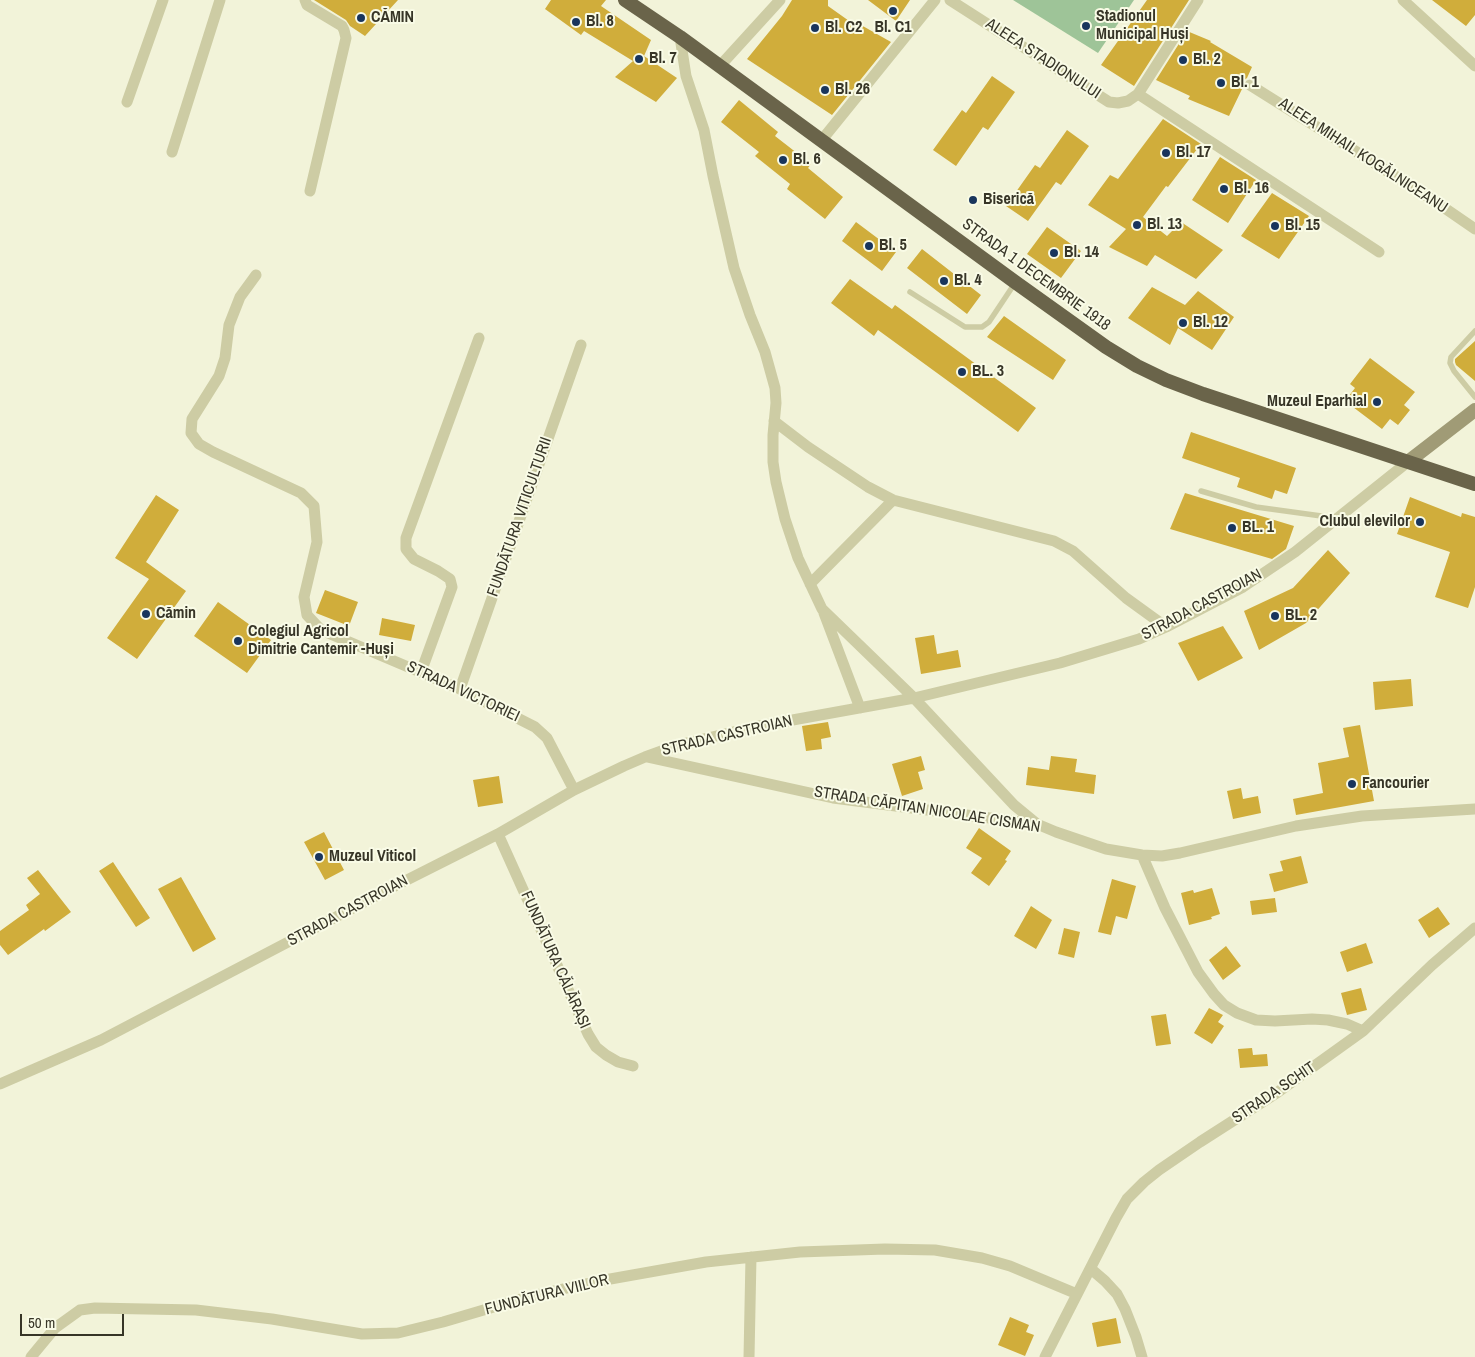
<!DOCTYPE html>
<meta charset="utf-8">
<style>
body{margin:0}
#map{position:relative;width:1475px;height:1357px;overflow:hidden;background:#f2f3d9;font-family:"Archivo Narrow",sans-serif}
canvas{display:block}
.scale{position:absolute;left:20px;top:1314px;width:104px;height:22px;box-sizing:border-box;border:2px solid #373527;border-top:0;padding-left:6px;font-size:15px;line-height:18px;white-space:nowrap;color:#373527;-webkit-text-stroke:4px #f9fbe6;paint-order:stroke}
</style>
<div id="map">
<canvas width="1475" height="1357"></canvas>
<div class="scale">50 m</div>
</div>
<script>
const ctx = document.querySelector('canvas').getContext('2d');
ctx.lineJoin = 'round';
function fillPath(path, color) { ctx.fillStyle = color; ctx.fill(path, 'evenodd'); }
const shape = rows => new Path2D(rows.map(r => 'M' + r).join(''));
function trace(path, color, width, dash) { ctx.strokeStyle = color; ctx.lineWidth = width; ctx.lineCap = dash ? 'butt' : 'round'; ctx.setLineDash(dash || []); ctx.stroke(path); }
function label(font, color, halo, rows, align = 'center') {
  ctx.font = font + ' "Archivo Narrow",sans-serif'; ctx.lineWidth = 4; ctx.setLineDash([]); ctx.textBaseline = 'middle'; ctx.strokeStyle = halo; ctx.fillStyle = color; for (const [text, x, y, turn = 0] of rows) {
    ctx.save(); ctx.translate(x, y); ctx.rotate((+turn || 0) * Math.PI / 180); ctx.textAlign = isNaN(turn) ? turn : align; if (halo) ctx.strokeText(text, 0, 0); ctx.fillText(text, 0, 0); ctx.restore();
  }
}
const green = shape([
 [1013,0,1134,0,1098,53]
]);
const building = shape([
 [314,0,398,0,365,36,350,26,346,20],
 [551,0,606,0,601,6,651,40,644,56,677,78,656,102,615,77,633,61,584,31,581,35,545,9],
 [792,0,828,0,828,6,859,28,861,25,891,42,832,115,747,59,782,16],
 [868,0,910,0,896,21],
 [1147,0,1189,0,1134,86,1101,65],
 [1432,0,1475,0,1475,15,1466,26],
 [1187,31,1211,41,1210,42,1252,67,1247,78,1243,81,1243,87,1229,116,1188,99,1190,96,1156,80],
 [992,76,1015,92,988,130,983,127,956,166,933,150,962,110,966,113],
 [739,100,778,132,775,136,811,164,808,168,843,197,825,219,787,189,790,184,755,156,759,152,721,122],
 [1163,119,1201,144,1168,187,1166,186,1143,217,1167,236,1181,222,1223,250,1196,279,1155,255,1147,266,1109,247,1126,229,1088,205,1110,175,1118,179],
 [1067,130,1089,146,1061,185,1056,182,1028,221,1006,206,1035,165,1040,168],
 [1220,157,1256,180,1228,223,1192,200],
 [1272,193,1309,216,1279,259,1241,236],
 [856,222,896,252,882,271,842,241],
 [1047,227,1081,251,1061,278,1027,254],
 [922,249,981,295,967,314,907,268],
 [850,279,892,309,895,305,1036,408,1018,432,878,330,874,336,831,303],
 [1152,287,1185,305,1198,291,1234,317,1212,350,1178,328,1170,345,1128,318],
 [1004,316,1066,360,1053,380,987,337],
 [1475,341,1475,381,1456,365,1455,362,1455,359],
 [1370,358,1415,392,1404,405,1410,410,1398,425,1390,419,1382,429,1345,401,1355,388,1350,384],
 [1191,432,1296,468,1287,494,1275,490,1272,499,1237,487,1240,478,1182,458],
 [1185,493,1294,526,1286,549,1272,559,1170,529],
 [156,495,179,510,146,562,186,591,137,659,107,638,149,579,115,558],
 [1410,497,1461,517,1462,513,1475,517,1475,587,1468,608,1435,597,1450,552,1397,534],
 [1328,550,1350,573,1306,623,1259,650,1244,611,1293,588],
 [325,590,358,602,349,626,316,613],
 [218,602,271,640,247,673,194,636],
 [382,618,415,625,411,641,379,635],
 [1223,626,1243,658,1198,681,1178,643],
 [934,635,937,654,958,650,961,667,921,674,915,638],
 [1411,679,1413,706,1375,710,1373,682],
 [828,722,831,737,821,739,822,749,806,751,802,726],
 [1360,725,1374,801,1296,815,1293,799,1323,793,1318,763,1349,757,1343,728],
 [921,756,925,770,918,772,923,789,902,796,892,764],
 [1051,756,1077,759,1075,772,1096,775,1094,794,1026,785,1028,767,1049,770],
 [499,776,503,803,478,807,473,780],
 [1241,788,1243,799,1258,796,1261,813,1233,819,1227,791],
 [979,828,1011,851,1005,860,1007,861,989,886,971,873,982,858,966,848],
 [324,832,344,870,325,880,304,842],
 [1301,856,1308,883,1274,892,1269,874,1283,871,1280,861],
 [113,862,150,918,136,927,99,871],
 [38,870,71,912,45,931,44,929,8,955,0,945,0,931,29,910,26,905,40,894,27,878],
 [181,877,216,939,193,952,158,889],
 [1112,879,1136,886,1127,919,1116,916,1111,935,1098,932],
 [1212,888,1220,914,1211,917,1212,919,1189,925,1181,893,1193,890,1194,893],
 [1275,898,1277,912,1252,915,1250,901],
 [1031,906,1052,920,1036,949,1014,936],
 [1438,907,1450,924,1429,938,1418,920],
 [1064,928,1080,932,1074,958,1058,954],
 [1366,943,1373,963,1347,972,1340,952],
 [1226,946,1241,966,1223,980,1209,960],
 [1361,988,1367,1010,1347,1015,1341,993],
 [1209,1008,1223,1015,1218,1022,1224,1026,1212,1044,1194,1033],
 [1166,1014,1171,1044,1156,1046,1151,1016],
 [1252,1048,1253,1055,1267,1054,1268,1066,1240,1068,1238,1049],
 [1010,1317,1029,1325,1026,1332,1034,1335,1025,1356,998,1345],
 [1116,1318,1121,1343,1097,1347,1092,1323]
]);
const service = shape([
 [910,292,965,327,982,327,989,322,1015,283],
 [1475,331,1451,357,1450,363,1454,371,1475,397],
 [1201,491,1256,507,1336,518]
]);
const minor = shape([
 [305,0,307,5,342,26,344,30,346,38,310,191],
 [950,0,1109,102,1118,103,1128,101,1138,94,1198,0],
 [1403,0,1475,66],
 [680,37,686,76,704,130,713,176,734,268,750,315,765,352,775,388,776,403,773,435,773,462,776,482,785,519,798,558,822,609,914,698,1014,805,1037,824],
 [719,67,780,0],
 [1250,85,1430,198,1475,229],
 [1138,94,1379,252],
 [127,102,163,0],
 [821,141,935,0],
 [172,152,220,0],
 [256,275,240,297,229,325,225,358,219,376,192,419,191,433,199,444,213,452,301,493,314,506,317,542,304,597,307,615,321,630,460,689,535,727,547,738,574,790],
 [774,421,808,447,868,487,893,500,1054,541,1073,551,1126,598,1166,627],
 [810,584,893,500],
 [824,613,860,708],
 [421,672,452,587,450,579,438,571,414,559,406,549,406,538,479,338],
 [460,689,581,345],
 [647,757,833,798,1037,824,1056,832,1106,849,1142,855,1162,856,1180,853,1296,826,1362,816,1475,809],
 [498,834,588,1034,596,1047,606,1055,618,1062,633,1066],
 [1142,855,1165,908,1198,972,1214,994,1224,1005,1237,1013,1256,1020,1275,1021,1312,1019,1328,1020,1347,1024,1363,1031],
 [0,1084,101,1040,397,885,498,834,574,790,624,766,645,757,678,745,712,737,754,727,914,698,1060,663,1139,639,1166,627,1243,587,1295,552,1409,461],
 [1091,1269,1105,1281,1117,1294,1125,1309,1136,1337,1142,1357],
 [31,1357,55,1328,80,1310,95,1308,196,1310,272,1319,362,1334,398,1333,443,1322,531,1296,599,1281,706,1262,800,1252,885,1249,935,1250,982,1258,1010,1266,1077,1294],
 [749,1357,751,1257],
 [1045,1357,1116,1218,1127,1199,1144,1182,1159,1170,1200,1142,1278,1092,1363,1031,1432,965,1475,928]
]);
const secondary = shape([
 [1409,461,1475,410]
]);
const trunk = shape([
 [625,0,680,37,1015,282,1106,347,1137,366,1166,380,1203,394,1475,484]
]);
const markers = [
 [893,11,5,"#19355c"],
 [361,18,5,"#19355c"],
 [576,22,5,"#19355c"],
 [1086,26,5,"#19355c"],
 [815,28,5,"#19355c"],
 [639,59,5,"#19355c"],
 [1183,60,5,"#19355c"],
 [1221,83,5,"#19355c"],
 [825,90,5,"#19355c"],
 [1166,153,5,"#19355c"],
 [783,160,5,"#19355c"],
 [1224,189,5,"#19355c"],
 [973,200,5,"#19355c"],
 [1137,225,5,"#19355c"],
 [1275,226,5,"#19355c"],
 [869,246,5,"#19355c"],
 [1054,253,5,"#19355c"],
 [944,281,5,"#19355c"],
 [1183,323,5,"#19355c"],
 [962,372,5,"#19355c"],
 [1377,402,5,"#19355c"],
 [1420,522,5,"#19355c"],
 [1232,528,5,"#19355c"],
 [146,614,5,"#19355c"],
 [1275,616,5,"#19355c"],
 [238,641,5,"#19355c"],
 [1352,784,5,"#19355c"],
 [319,857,5,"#19355c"]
];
const poiNames = [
 ["Stadionul",1096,17],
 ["Municipal Huși",1096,35],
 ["CĂMIN",371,18],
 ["Bl. 8",586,22],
 ["Bl. C2",825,28],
 ["Bl. C1",893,28,"center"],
 ["Bl. 7",649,59],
 ["Bl. 2",1193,60],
 ["Bl. 1",1231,83],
 ["Bl. 26",835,90],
 ["Bl. 17",1176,153],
 ["Bl. 6",793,160],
 ["Bl. 16",1234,189],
 ["Biserică",983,200],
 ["Bl. 13",1147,225],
 ["Bl. 15",1285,226],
 ["Bl. 5",879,246],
 ["Bl. 14",1064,253],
 ["Bl. 4",954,281],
 ["Bl. 12",1193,323],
 ["BL. 3",972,372],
 ["Muzeul Eparhial",1367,402,"right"],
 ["Clubul elevilor",1410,522,"right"],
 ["BL. 1",1242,528],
 ["Cămin",156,614],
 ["BL. 2",1285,616],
 ["Colegiul Agricol",248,632],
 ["Dimitrie Cantemir -Huși",248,650],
 ["Fancourier",1362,784],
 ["Muzeul Viticol",329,857]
];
const streetNames = [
 ["ALEEA STADIONULUI",1043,59,33],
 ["ALEEA MIHAIL KOGĂLNICEANU",1363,156,33],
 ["STRADA 1 DECEMBRIE 1918",1036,275,36],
 ["FUNDĂTURA VITICULTURII",520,517,-71],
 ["STRADA CASTROIAN",1202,605,-28],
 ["STRADA VICTORIEI",463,692,25],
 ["STRADA CASTROIAN",727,736,-13],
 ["STRADA CĂPITAN NICOLAE CISMAN",927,810,9],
 ["STRADA CASTROIAN",348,911,-28],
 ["FUNDĂTURA CĂLĂRAȘI",555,960,66],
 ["STRADA SCHIT",1274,1093,-34],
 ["FUNDĂTURA VIILOR",547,1295,-14]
];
fillPath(green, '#9ec498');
fillPath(building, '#d0ad3b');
trace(service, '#cdcca4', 5.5);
trace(minor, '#cdcca4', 11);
trace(secondary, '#a09b76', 14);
trace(trunk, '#6a644a', 14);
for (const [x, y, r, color] of markers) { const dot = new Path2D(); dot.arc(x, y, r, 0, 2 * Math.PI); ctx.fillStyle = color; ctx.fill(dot); trace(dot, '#f9fbe6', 2); }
label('bold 16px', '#373527', '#f9fbe6', poiNames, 'left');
label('16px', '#373527', '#f9fbe6', streetNames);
</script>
